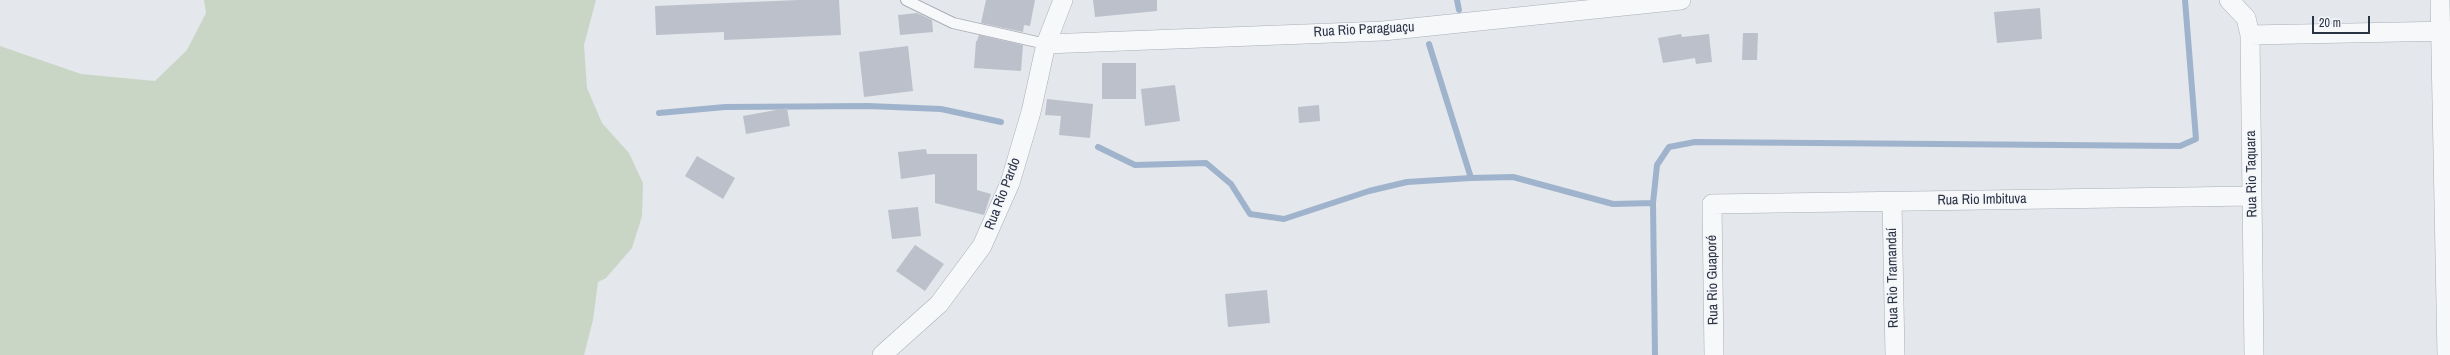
<!DOCTYPE html>
<meta charset="utf-8">
<style>
body{margin:0}
#map{position:relative;width:2450px;height:355px;overflow:hidden;background:#e4e7ec;font-family:"Archivo Narrow",sans-serif}
canvas{display:block}
.scale{position:absolute;left:2312px;top:16px;width:58px;height:18px;box-sizing:border-box;border:2px solid #2b3445;border-top:0;padding-left:5px;font-size:12px;line-height:14px;white-space:nowrap;color:#2b3445;-webkit-text-stroke:3px #f4f6f9;paint-order:stroke}
</style>
<div id="map">
<canvas width="2450" height="355"></canvas>
<div class="scale">20 m</div>
</div>
<script>
const ctx = document.querySelector('canvas').getContext('2d');
ctx.lineJoin = 'round';
function fillPath(path, color) { ctx.fillStyle = color; ctx.fill(path, 'evenodd'); }
const shape = rows => new Path2D(rows.map(r => 'M' + r).join(''));
function trace(path, color, width, dash) { ctx.strokeStyle = color; ctx.lineWidth = width; ctx.lineCap = dash ? 'butt' : 'round'; ctx.setLineDash(dash || []); ctx.stroke(path); }
function label(font, color, halo, rows, align = 'center') {
  ctx.font = font + ' "Archivo Narrow",sans-serif'; ctx.lineWidth = 3; ctx.setLineDash([]); ctx.textBaseline = 'middle'; ctx.strokeStyle = halo; ctx.fillStyle = color; for (const [text, x, y, turn = 0] of rows) {
    ctx.save(); ctx.translate(x, y); ctx.rotate((+turn || 0) * Math.PI / 180); ctx.textAlign = isNaN(turn) ? turn : align; if (halo) ctx.strokeText(text, 0, 0); ctx.fillText(text, 0, 0); ctx.restore();
  }
}
const green = shape([
 [204,0,596,0,584,45,587,88,602,123,629,153,643,183,642,216,632,248,606,278,598,282,593,320,584,355,0,355,0,46,81,74,155,81,187,50,206,13]
]);
const stream = shape([
 [1457,0,1459,10],
 [1429,44,1471,178,1513,177,1613,204,1653,203],
 [659,113,725,107,868,106,941,109,1001,122],
 [1098,147,1135,165,1206,163,1231,184,1250,214,1284,219,1369,191,1407,182,1471,178],
 [1655,355,1653,203,1657,165,1669,147,1695,142,2180,146,2196,139,2185,0]
]);
const building = shape([
 [799,0,839,0,841,35,724,40,724,32,656,35,655,6],
 [986,0,1035,0,1030,26,1024,25,1023,32,981,23],
 [1093,0,1157,0,1157,11,1095,17],
 [2040,8,2042,39,1997,43,1994,12],
 [917,13,932,20,933,32,900,35,898,15],
 [1743,33,1758,33,1757,60,1742,60],
 [1681,34,1682,37,1709,34,1712,62,1696,64,1695,58,1663,63,1658,38],
 [979,35,1023,45,1021,71,974,68,976,41,977,41],
 [908,46,913,91,864,97,859,52],
 [1102,63,1136,63,1136,99,1102,99],
 [1175,85,1180,121,1145,126,1141,89],
 [1047,99,1093,104,1090,138,1059,135,1061,116,1045,115],
 [1319,105,1320,121,1299,123,1298,107],
 [787,108,790,126,746,134,743,116],
 [926,149,927,154,977,154,977,190,991,194,984,215,935,203,935,174,901,179,898,152],
 [697,156,735,178,723,199,685,176],
 [918,207,921,236,892,239,888,210],
 [915,245,944,264,925,291,896,271],
 [1267,290,1270,323,1228,327,1225,294]
]);
const lane = shape([
 [906,0,953,23,1046,44]
]);
const street = shape([
 [2229,0,2246,18,2250,35,2254,355],
 [2440,0,2447,355],
 [2250,35,2450,31],
 [1046,44,1383,31,1681,0],
 [1892,202,1895,355],
 [882,355,939,304,982,246,1010,183,1031,112,1046,44,1063,0],
 [1714,355,1712,204,2252,196]
]);
const streetNames = [
 ["Rua Rio Paraguaçu",1364,30,-3],
 ["Rua Rio Taquara",2252,174,-91],
 ["Rua Rio Pardo",1003,194,-69],
 ["Rua Rio Imbituva",1982,200,-1],
 ["Rua Rio Tramandaí",1893,278,-91],
 ["Rua Rio Guaporé",1713,280,-91]
];
fillPath(green, '#c9d6c5');
trace(stream, '#9fb4cc', 6);
fillPath(building, '#bbc0ca');
trace(lane, '#a9aeb7', 12);
trace(street, '#a9aeb7', 20);
trace(lane, '#f7f8fa', 10);
trace(street, '#f7f8fa', 19);
label('14px', '#2b3445', '#f4f6f9', streetNames);
</script>
